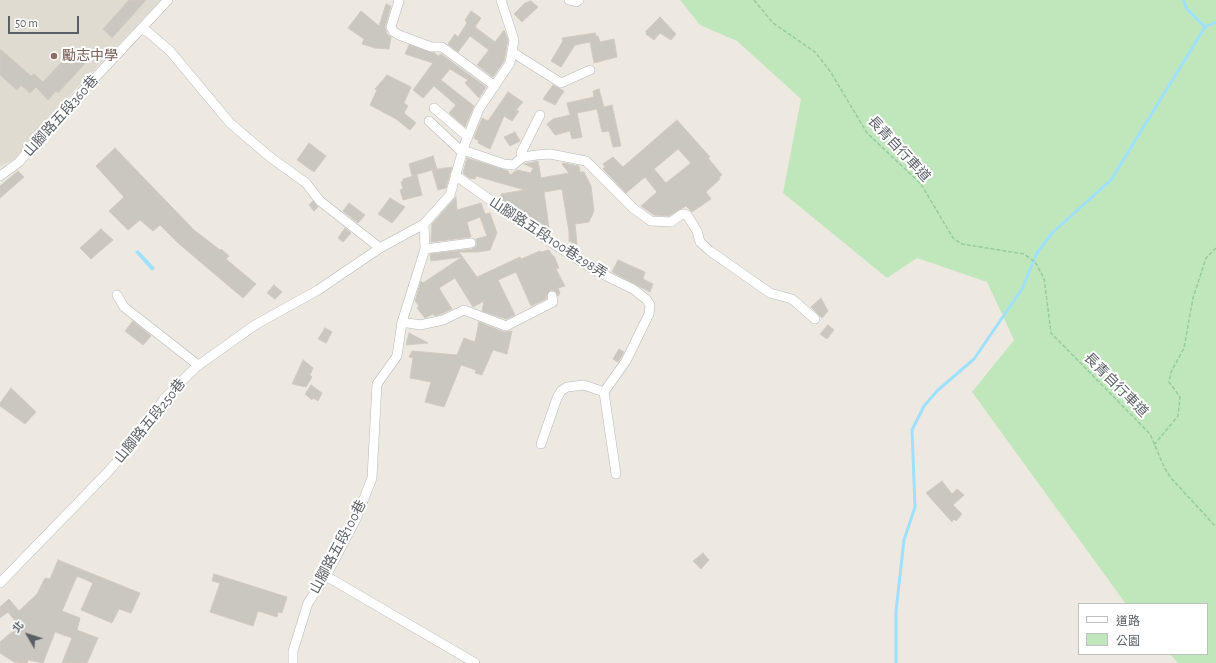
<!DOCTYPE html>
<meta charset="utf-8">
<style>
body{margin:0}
#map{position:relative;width:1216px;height:663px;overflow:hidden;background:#ede9e1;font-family:"Alegreya Sans","Noto Sans TC",sans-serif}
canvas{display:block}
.legend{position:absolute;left:1078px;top:603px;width:130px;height:52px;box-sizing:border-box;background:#fff;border:1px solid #bdbfc1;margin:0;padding:5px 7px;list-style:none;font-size:12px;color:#595f63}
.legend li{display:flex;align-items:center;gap:8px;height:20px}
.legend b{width:20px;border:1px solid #bdbfc1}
.north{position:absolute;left:8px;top:615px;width:40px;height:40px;-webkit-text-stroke:3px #fff;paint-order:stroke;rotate:309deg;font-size:11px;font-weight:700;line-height:16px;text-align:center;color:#595f63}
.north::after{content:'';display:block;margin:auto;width:14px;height:18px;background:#595f63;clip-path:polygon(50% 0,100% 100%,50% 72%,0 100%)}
.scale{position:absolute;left:8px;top:16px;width:71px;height:18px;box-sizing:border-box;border:2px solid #595f63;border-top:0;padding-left:5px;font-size:12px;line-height:14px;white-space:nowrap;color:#595f63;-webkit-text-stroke:3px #fff;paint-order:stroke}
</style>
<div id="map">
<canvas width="1216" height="663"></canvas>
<ul class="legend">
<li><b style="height:5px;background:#fff"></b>道路</li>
<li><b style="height:11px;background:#c0e7bb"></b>公園</li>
</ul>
<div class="north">北</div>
<div class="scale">50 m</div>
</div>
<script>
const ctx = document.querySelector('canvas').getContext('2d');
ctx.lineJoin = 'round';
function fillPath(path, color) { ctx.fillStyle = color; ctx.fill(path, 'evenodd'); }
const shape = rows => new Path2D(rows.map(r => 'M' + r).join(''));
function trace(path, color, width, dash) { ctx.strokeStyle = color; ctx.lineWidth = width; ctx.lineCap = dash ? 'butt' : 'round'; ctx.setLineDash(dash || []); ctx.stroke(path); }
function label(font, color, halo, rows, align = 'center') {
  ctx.font = font + ' "Alegreya Sans","Noto Sans TC",sans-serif'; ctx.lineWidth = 4; ctx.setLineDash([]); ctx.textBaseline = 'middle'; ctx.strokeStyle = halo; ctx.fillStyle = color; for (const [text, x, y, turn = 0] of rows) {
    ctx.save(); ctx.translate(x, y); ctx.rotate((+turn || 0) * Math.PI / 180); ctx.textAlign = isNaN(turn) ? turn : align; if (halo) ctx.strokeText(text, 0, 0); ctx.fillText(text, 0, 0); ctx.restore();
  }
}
const education = shape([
 [0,0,161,0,54,112,16,158,0,167]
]);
const green = shape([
 [680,0,1216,0,1216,663,1178,663,1170,654,1207,654,1207,604,1126,604,972,392,1014,340,987,282,917,258,887,278,783,193,801,99,737,41,700,25]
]);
const water = shape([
 [138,250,155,268,152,271,135,252]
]);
const stream = shape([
 [1183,0,1187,9,1205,27],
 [896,663,896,611,904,540,915,507,912,430,924,406,937,391,974,359,1022,289,1037,253,1052,233,1111,180,1205,27,1216,22]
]);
const building = shape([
 [129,0,146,0,112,38,103,29,129,0],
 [531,1,538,7,522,22,514,14,525,3,531,1],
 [386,4,391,6,385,27,387,34,391,37,389,49,375,48,362,44,364,39,348,28,361,11,379,26,386,4],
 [471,11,481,18,475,27,495,42,504,30,508,40,504,61,493,77,477,65,489,50,470,36,458,52,448,44,455,34,458,37,467,23,465,20,471,11],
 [660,17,676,34,671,40,660,33,654,40,646,34,646,31,660,17],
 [595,33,596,36,598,36,600,42,614,39,617,57,594,63,590,42,575,45,561,67,551,61,563,41,562,38,595,33],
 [409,45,435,53,438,56,441,54,486,87,479,98,465,83,468,80,450,69,441,80,474,106,465,127,449,113,456,105,434,86,423,98,413,90,433,63,405,54,409,45],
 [75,48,89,59,58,93,56,91,48,100,36,87,30,93,21,85,17,90,0,75,0,49,31,76,34,74,43,82,75,48],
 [387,75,411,87,404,103,408,106,404,113,416,123,410,130,396,119,370,105,377,90,375,89,387,75],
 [553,85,564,91,555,105,543,99,553,85],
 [599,89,604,107,612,105,621,146,613,147,609,131,602,132,597,109,577,113,582,137,572,139,570,131,555,135,547,124,553,119,570,115,567,103,594,97,593,91,599,89],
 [508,92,523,102,516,110,519,111,512,121,504,116,490,149,478,143,479,141,474,138,482,118,488,121,508,92],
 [677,120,710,157,708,158,722,175,719,177,720,179,706,192,711,199,692,212,686,206,669,216,654,215,641,206,657,192,645,177,626,193,603,169,605,167,603,164,613,157,623,167,677,120],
 [678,149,691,163,666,183,654,169,678,149],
 [515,132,520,141,510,146,504,137,515,132],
 [309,143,326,156,314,172,297,160,309,143],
 [115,148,194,230,220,250,221,249,229,256,226,259,256,284,243,298,178,243,160,225,153,231,140,220,128,230,109,211,124,197,96,166,115,148],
 [433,156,437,169,432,170,452,167,446,188,438,190,432,170,412,176,409,164,433,156],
 [467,158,508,171,510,175,517,170,531,173,533,168,524,164,538,161,541,178,569,173,562,164,563,163,579,166,580,172,584,172,591,186,594,211,589,222,575,224,577,244,572,245,571,241,569,242,569,232,562,189,544,192,550,235,503,201,501,194,525,190,476,176,475,179,469,178,463,173,467,158],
 [18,171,24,177,0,198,0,186,18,171],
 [417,175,422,195,403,200,400,190,403,189,401,182,403,181,403,179,417,175],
 [456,197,457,210,481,203,485,214,490,213,497,233,490,250,478,252,459,252,477,277,520,257,521,259,540,251,541,252,549,250,553,256,554,256,559,268,556,269,565,286,558,288,560,293,558,296,556,292,551,290,547,294,546,299,531,306,516,272,498,280,515,315,506,319,482,311,484,301,473,307,455,278,439,288,452,309,441,314,435,316,433,314,425,318,417,308,419,306,415,301,421,281,423,283,462,257,431,261,430,254,472,249,477,245,476,239,487,236,480,217,467,222,471,237,431,242,432,224,456,197],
 [390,198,405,207,392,223,378,214,390,198],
 [313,201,318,207,314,211,309,205,313,201],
 [349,203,365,215,358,223,343,211,349,203],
 [345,228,351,233,343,242,338,238,345,228],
 [101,229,113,240,91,259,80,248,101,229],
 [618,260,645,272,643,279,653,284,650,292,612,272,618,260],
 [274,285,282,292,275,299,267,293,274,285],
 [821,298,828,311,822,318,811,307,821,298],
 [133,321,151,336,143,345,125,331,133,321],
 [479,322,504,332,512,331,507,354,493,350,482,375,475,373,476,370,461,365,444,407,425,402,431,382,410,378,413,358,409,357,412,351,457,355,464,338,475,342,479,322],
 [828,325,834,330,827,339,820,334,828,325],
 [325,328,332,332,326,343,318,339,325,328],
 [409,333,428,343,406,345,409,333],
 [619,349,624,352,618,362,613,359,619,349],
 [303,360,313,368,310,375,312,377,306,387,292,384,303,360],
 [311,385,322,393,318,401,313,398,312,400,305,394,311,385],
 [11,388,36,412,25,424,0,406,0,403,11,388],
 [942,481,952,494,957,489,964,495,953,505,962,514,956,521,954,519,952,522,926,493,942,481],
 [703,553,709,560,701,569,693,561,703,553],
 [58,560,140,593,131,613,119,609,112,623,81,610,93,583,77,576,62,611,80,618,77,630,98,638,87,663,62,663,72,638,55,632,43,663,28,660,27,663,14,662,0,653,0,642,19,626,8,612,0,618,0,607,9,599,19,611,37,594,45,578,50,579,58,560],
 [214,574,287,597,282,613,278,612,277,617,258,611,253,626,210,612,220,583,212,581,214,574]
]);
const path = shape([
 [754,0,773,23,815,52,830,71,867,133,921,184,953,238,962,244,1024,254,1035,262,1044,278,1051,333,1150,434,1165,469,1171,478,1216,527],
 [1154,445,1178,416,1180,397,1169,382,1171,372,1184,348,1193,298,1206,258,1216,248]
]);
const minor = shape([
 [398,0,399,1,391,27,394,32,399,35,431,47,442,47,495,86],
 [569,0,576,2,579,0],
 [141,29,148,32,170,51,230,123,270,157,306,183,320,201,380,248],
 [512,52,561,83,590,70],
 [434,108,468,137],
 [429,121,462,152],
 [463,150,504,164,513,165,523,157,537,155,550,154,586,161,634,209,651,221,671,222,682,214,687,215,697,231,700,242,710,251,770,293,792,299,815,319],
 [523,157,521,153,540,115],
 [455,175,541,236,598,272,633,289,646,299,650,305,649,314,626,361,604,392,616,474],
 [0,176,19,162,49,127,168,0],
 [425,249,471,243],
 [117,295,124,307,198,365],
 [402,322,420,325,443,320,464,310,506,326,553,302,552,296],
 [541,444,557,398,561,391,567,387,584,385,604,392],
 [326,576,475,663],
 [0,583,106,474,134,442,164,399,196,367,255,325,318,290,380,248,424,224,450,195,464,146,479,109,510,63,514,40,501,0],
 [293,663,293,651,308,603,326,576,356,519,372,478,377,384,397,356,402,322,425,249,424,224]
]);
const markers = [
 [54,56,4,"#8d6e63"]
];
const educationNames = [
 ["勵志中學",62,56]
];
const streetNames = [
 ["山腳路五段360巷",61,116,-48],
 ["長青自行車道",899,149,47],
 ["山腳路五段100巷298弄",548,238,33],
 ["長青自行車道",1116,385,45],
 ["山腳路五段250巷",150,421,-51],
 ["山腳路五段100巷",338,547,-62]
];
fillPath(education, '#dfdbd1');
fillPath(green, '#c0e7bb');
fillPath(water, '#9fe0ff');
trace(stream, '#9fe0ff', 3);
fillPath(building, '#cac6c0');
trace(building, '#d2cabf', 1);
trace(minor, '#b4b8bc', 10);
trace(path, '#96ca9f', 1.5, [4, 2]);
trace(minor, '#fff', 9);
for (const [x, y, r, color] of markers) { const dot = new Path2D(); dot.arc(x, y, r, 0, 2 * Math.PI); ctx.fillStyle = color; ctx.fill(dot); trace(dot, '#fff', 1.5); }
label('14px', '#785e54', '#fff', educationNames, 'left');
label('14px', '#595f63', '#fff', streetNames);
</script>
